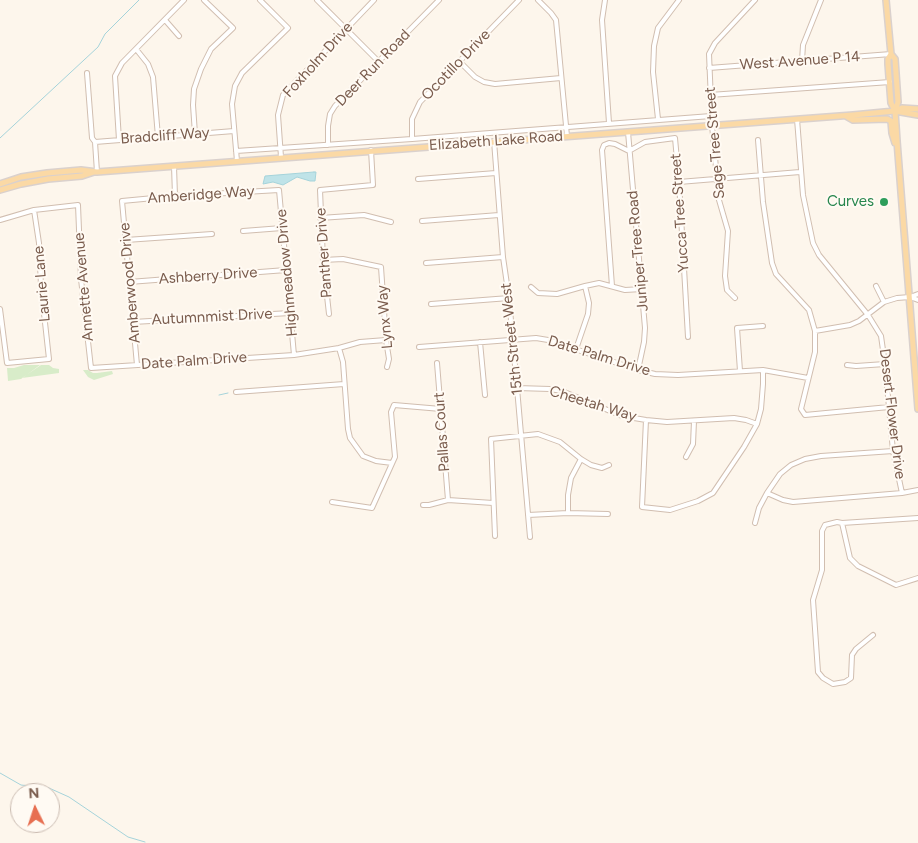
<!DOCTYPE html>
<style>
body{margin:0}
#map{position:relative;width:918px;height:843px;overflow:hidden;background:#fdf6ec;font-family:Figtree,sans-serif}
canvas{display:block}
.north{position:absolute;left:10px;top:783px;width:50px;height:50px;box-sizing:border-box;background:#fffaf3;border:1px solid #cabbb1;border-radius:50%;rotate:356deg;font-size:14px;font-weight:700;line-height:20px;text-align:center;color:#7a5c4d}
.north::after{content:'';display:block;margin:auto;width:18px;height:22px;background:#e76f51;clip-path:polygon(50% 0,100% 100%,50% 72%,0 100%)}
</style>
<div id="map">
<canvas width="918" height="843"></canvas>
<div class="north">N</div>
</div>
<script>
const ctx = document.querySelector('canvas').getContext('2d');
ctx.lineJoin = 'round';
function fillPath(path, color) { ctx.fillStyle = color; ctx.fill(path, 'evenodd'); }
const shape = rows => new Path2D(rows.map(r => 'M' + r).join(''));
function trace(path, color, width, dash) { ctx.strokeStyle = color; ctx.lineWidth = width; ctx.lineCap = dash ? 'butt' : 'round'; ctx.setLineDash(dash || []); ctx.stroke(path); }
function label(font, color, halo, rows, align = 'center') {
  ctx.font = font + ' Figtree,sans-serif'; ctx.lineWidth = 4; ctx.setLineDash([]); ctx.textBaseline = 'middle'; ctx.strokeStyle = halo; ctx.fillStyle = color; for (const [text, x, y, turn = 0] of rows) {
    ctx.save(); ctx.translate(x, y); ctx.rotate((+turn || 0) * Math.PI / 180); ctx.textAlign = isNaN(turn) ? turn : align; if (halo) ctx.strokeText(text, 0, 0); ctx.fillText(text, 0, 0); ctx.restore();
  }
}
const green = shape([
 [24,365,40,365,21,379,8,381,7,368,14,368],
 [41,365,49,365,53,368,59,369,59,373,22,378],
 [83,370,88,370,93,373,97,373,112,371,113,374,94,380,88,377]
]);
const water = shape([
 [314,172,316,172,315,181,310,181,297,177,283,185,273,182,263,184,265,176,314,172]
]);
const stream = shape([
 [0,138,98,47,105,34,139,0],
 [219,395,228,393],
 [0,773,21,785,49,788,69,797,128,837,145,842]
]);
const minor = shape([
 [317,0,378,61],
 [538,0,551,13,556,20,567,136],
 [605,0,602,20,609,123],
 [165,20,179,36],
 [136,49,148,64,153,77,158,137],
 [802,61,803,45,821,0],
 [460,62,475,77,484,82,495,84,561,78],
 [709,68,891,54],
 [87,73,92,138,95,142,97,172],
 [710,95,890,82],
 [658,119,653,72,654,46,658,28,679,0],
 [797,119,803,195,813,243,819,255,868,315,881,336,885,364,893,451,902,493],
 [628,132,645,328,644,342,638,370],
 [195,134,193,105,194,89,201,69,211,49,233,28,204,0],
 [412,139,412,119,420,102,519,0],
 [119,140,115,76,122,63,184,0],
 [758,140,763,202,772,263,776,274,809,310,815,331,815,352,801,409,805,415,889,407],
 [494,141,503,257,509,298,517,388,530,537],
 [95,142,234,131],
 [328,145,328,126,330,114,335,106,439,0],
 [236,151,412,139,711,116],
 [281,157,278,115,283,95,374,0],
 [237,161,232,104,235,86,242,73,288,28,260,0],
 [174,166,175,196],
 [418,179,496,173],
 [679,182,800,172],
 [320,218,364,215,391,222],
 [0,220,34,210,78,205,81,279,91,368,294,355,339,348,360,342,386,340],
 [422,221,499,215],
 [243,231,282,228],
 [126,240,212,234],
 [323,260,343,259,381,267,386,340,389,359,387,367],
 [426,263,503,257],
 [129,282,286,270],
 [612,286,602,150,604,145,609,143,615,144,629,151,645,142,675,138,679,182,688,337],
 [876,286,884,302],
 [531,287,538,293,557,294,585,286,599,283,625,290,642,289],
 [910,297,918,300],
 [735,298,727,290,725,276,728,231,719,200,712,125,709,54,715,43,755,0],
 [431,304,509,298],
 [0,309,7,363,49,359,41,286,39,243,34,210],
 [329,314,323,260,320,190,373,185,371,150],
 [133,322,290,313],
 [815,331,850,325,859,321,884,302,897,298,910,297,918,294],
 [480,342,485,395],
 [419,347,536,338,548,340,638,370,655,374,678,375,763,370,808,378],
 [339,348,343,362,348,429,350,438,363,456,376,461,392,463],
 [576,349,588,314,589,303,585,286],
 [437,363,448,500],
 [137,365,122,201,175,196,279,190,294,355],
 [847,365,856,366,885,364],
 [740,371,737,328,763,326],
 [517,388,550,389,562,391,622,416,646,420,667,422,734,418,746,420,757,424],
 [236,392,344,384],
 [646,420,642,507,670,510,698,501,713,493,744,447,757,424,761,409,763,384,763,370],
 [686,457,693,444,694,421],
 [767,493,783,500,793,502,902,493,918,490],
 [332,502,372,508,395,457,391,412,394,405,441,409],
 [423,505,429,505,448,500,493,503],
 [568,513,568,495,571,478,581,459],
 [528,515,568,513,608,514],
 [918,518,842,523,850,558,858,566,896,585,918,578],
 [755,523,759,508,767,493,780,474,791,465,805,459,821,456,893,451],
 [842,523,837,522,825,525,822,531,822,570,813,600,818,672,823,678,833,684,845,682,851,678,852,655,856,649,873,635],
 [495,536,491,439,538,434,560,442,581,459,591,465,602,468,609,465]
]);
const major = shape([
 [886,0,891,54,895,59,898,102,895,111],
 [891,54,888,59,888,64,891,103,895,111,897,141,918,409],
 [895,111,918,115],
 [846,116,853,120,887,119,891,121,892,133,895,143],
 [0,184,21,177,47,173,81,170,97,172,853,115,895,111,902,108,918,109],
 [0,190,21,184,48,179,82,176,94,172]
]);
const markers = [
 [884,202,5,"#2e9e5b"]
];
const streetNames = [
 ["Foxholm Drive",318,60,-48],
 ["West Avenue P 14",800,61,-4],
 ["Ocotillo Drive",456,65,-46],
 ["Deer Run Road",373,68,-46],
 ["Bradcliff Way",165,136,-4],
 ["Elizabeth Lake Road",496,141,-4],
 ["Sage Tree Street",715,143,-95],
 ["Amberidge Way",201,195,-4],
 ["Yucca Tree Street",680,213,-94],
 ["Juniper Tree Road",638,251,-95],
 ["Panther Drive",324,253,-94],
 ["Highmeadow Drive",287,273,-95],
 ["Ashberry Drive",208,276,-4],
 ["Amberwood Drive",130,283,-95],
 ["Laurie Lane",42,284,-95],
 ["Annette Avenue",84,287,-95],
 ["Autumnmist Drive",212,317,-3],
 ["Lynx Way",385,317,-95],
 ["15th Street West",512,339,-96],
 ["Date Palm Drive",599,356,17],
 ["Date Palm Drive",194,361,-4],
 ["Cheetah Way",593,404,17],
 ["Desert Flower Drive",892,414,83],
 ["Pallas Court",442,432,-94]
];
const leisureNames = [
 ["Curves",874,202]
];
fillPath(green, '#d8ecc9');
fillPath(water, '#bfe3e8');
trace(water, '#a5d3da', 1);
trace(stream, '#a5d3da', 1);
trace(minor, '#d1beb0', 6);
trace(major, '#dad1cd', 8);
trace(minor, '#fff', 4);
trace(major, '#fbd9a5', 5);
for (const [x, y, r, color] of markers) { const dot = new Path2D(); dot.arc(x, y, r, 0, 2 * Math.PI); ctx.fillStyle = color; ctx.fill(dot); trace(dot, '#fffaf3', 2); }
label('15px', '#7a5c4d', '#fffaf3', streetNames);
label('15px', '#27864d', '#fffaf3', leisureNames, 'right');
</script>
